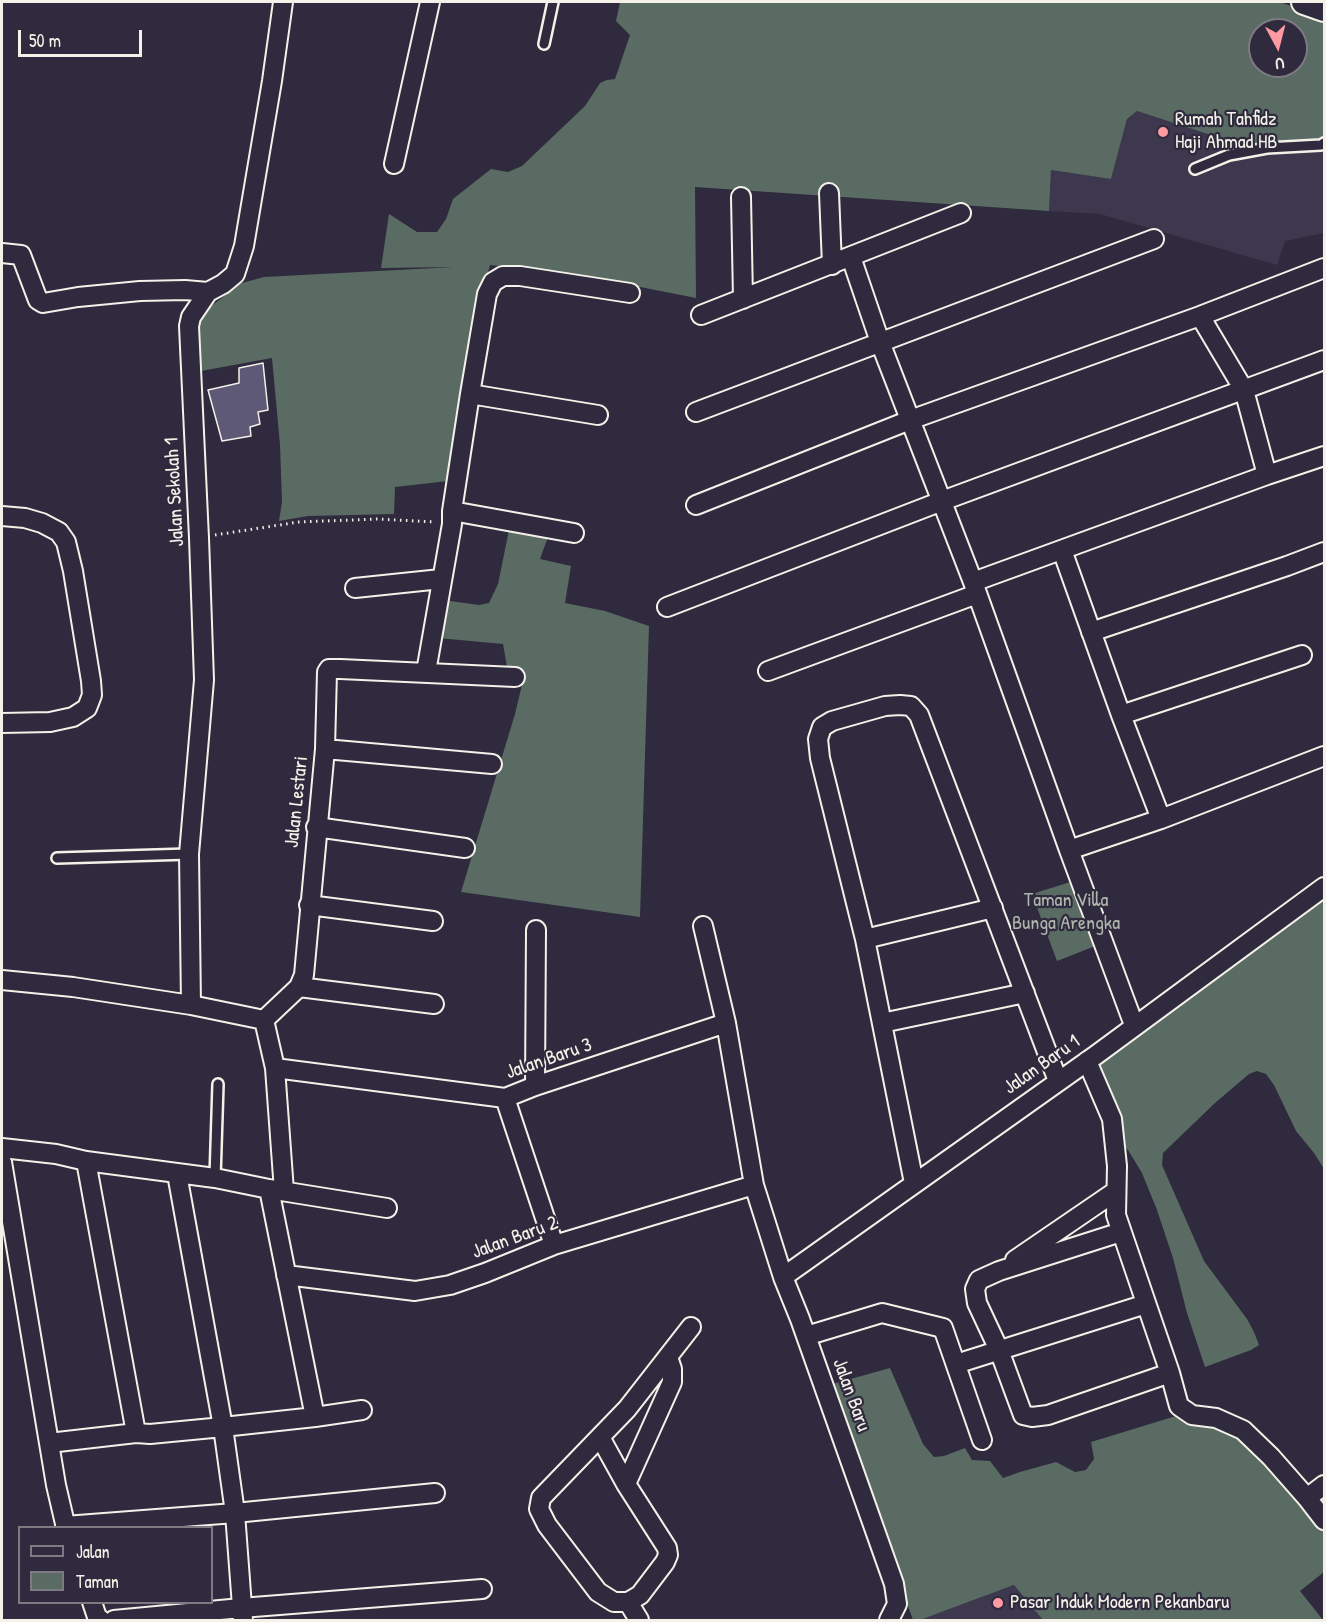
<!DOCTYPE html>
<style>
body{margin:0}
#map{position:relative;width:1326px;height:1622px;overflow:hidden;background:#2f2a3d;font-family:"Patrick Hand",sans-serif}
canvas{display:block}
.frame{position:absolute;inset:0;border:3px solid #f4f1e8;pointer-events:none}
.legend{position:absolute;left:18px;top:1526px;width:195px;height:78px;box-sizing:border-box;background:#2f2a3d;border:2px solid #7e7a81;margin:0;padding:8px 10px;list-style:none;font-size:18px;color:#f4f1e8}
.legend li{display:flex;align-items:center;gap:12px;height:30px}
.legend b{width:30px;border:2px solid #7e7a81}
.north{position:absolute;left:1248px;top:18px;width:60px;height:60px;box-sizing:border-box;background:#2f2a3d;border:2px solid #7e7a81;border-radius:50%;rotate:173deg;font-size:16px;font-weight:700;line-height:24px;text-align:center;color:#f4f1e8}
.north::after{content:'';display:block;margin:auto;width:21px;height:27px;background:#ff9aa2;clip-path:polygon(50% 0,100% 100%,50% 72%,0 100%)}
.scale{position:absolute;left:18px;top:30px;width:124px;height:27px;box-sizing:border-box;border:3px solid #f4f1e8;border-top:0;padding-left:8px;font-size:18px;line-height:21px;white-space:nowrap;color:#f4f1e8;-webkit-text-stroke:4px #2f2a3d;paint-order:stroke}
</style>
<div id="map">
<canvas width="1326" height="1622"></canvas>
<div class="frame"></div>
<ul class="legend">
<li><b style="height:8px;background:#2f2a3d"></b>Jalan</li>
<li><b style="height:16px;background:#596b63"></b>Taman</li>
</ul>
<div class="north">U</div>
<div class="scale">50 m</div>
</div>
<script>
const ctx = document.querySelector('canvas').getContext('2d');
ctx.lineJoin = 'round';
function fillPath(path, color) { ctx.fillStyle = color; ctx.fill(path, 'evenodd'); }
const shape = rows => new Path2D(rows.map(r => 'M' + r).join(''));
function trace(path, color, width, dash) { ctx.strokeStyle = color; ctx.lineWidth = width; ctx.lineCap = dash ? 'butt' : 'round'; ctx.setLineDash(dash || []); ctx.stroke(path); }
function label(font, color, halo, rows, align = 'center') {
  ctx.font = font + ' "Patrick Hand",sans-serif'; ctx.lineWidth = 4.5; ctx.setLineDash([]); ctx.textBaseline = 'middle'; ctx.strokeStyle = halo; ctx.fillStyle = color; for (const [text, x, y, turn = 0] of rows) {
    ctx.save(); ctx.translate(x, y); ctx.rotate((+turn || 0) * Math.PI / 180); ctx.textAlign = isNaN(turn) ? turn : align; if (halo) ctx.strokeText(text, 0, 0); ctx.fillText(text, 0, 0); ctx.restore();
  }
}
const built = shape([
 [1324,16,1324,233,1285,241,1277,265,1100,214,1049,211,1051,170,1111,179,1127,119,1137,111,1243,145,1296,66,1296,30],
 [1015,1585,1043,1620,920,1620]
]);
const green = shape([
 [620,2,1279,2,1324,16,1324,139,1248,147,1137,111,1127,119,1111,179,1051,170,1049,211,695,187,696,298,615,282,537,270,490,265,471,336,448,481,395,487,394,514,308,516,279,521,282,502,280,445,272,358,201,371,195,336,195,325,203,312,242,283,264,277,454,267,381,268,389,214,417,232,437,232,446,219,453,199,491,169,508,172,522,166,585,106,600,83,607,80,615,79,630,35,616,21],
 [1260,30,1296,30,1296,66,1260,66],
 [510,525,548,537,540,559,571,566,565,603,605,611,649,626,640,917,461,892,515,714,525,672,507,667,503,644,438,638,443,600,479,605,489,603,498,584],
 [1080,879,1103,943,1057,961,1032,894],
 [1324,892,1324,1169,1314,1153,1296,1131,1274,1085,1266,1074,1257,1071,1249,1074,1215,1103,1163,1153,1162,1165,1204,1261,1247,1319,1254,1332,1259,1345,1251,1350,1205,1367,1187,1313,1173,1258,1157,1210,1142,1173,1128,1150,1120,1141,1094,1063],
 [890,1368,923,1444,934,1457,944,1456,965,1448,972,1460,990,1461,1003,1478,1020,1472,1056,1462,1075,1472,1086,1470,1094,1459,1091,1442,1176,1416,1215,1423,1238,1433,1287,1485,1324,1532,1324,1572,1300,1591,1323,1620,1043,1620,1014,1585,920,1620,913,1620,829,1385]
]);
const building = shape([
 [263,363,268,410,258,412,260,424,250,427,251,436,222,441,208,390,239,383,239,368,263,363]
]);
const path = shape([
 [215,535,299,522,377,519,435,522]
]);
const lane = shape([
 [544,44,553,2],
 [1195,169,1229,155,1267,148,1321,145,1324,143],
 [57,858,189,854],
 [215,1178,218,1084]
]);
const street = shape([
 [394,164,430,2],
 [829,193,832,265],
 [741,197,743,299],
 [2,253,21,255,38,300,43,303,78,297,140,291,185,290,208,292],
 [851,257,880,342,973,582,1069,850,1161,819,1324,756],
 [701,315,961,213],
 [1200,316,1324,268],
 [470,394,598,415],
 [696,412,1154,239],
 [696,505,910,420,1200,316,1244,390,1267,475],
 [452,511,574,533],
 [2,516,25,518,42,523,59,532,66,542,73,571,91,681,92,695,87,708,73,717,50,722,2,723],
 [1062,550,1121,715,1161,819],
 [973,582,1267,475,1324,456],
 [355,588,441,579],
 [667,607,942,501,1324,360],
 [1091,632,1287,566,1324,552],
 [768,671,977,594],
 [426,672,452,524,452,511,470,394,487,294,493,282,503,276,520,276,630,293],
 [1121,715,1302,655],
 [325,749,492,764],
 [316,827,465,848],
 [1069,850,1134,1025],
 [309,905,433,921],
 [703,926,726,1023,754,1185,783,1277,800,1319,894,1584,897,1604,889,1620],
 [865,939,993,908],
 [2,980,73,987,191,1005,264,1020,275,1068,284,1191],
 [299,987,434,1004],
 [191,1005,189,854,204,680,199,538,189,326,191,317,208,292,223,284,235,274,244,246,272,81,283,2],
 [264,1020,299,987,304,975,325,749,327,672,329,669,340,669,515,677],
 [882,1023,1025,993],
 [1087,1061,1112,1119,1117,1166,1116,1215,1170,1373,1179,1406,1192,1415,1216,1418,1243,1430,1271,1457,1307,1498,1324,1520],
 [275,1068,505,1098,535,1086,726,1023],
 [535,1086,536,930],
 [505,1098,554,1245],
 [2,1148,56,1154,86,1161,215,1178,269,1189,387,1208],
 [86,1161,136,1433],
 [2,1162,49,1443,136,1433,150,1434,223,1427,315,1417,362,1410],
 [177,1174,223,1427,235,1513,243,1620],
 [914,1183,865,939,820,758,818,739,822,727,832,721,885,706,900,705,911,706,919,715,1058,1081],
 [269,1189,315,1417],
 [1121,1232,999,1271,979,1280,975,1289,977,1303,999,1350,1023,1415,1032,1417,1048,1415,1170,1373],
 [1015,1260,1116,1191],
 [286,1275,415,1291,450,1285,485,1273,554,1245,754,1185],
 [783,1277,1096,1055,1324,887],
 [806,1336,882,1313,943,1328,982,1440],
 [956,1364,1146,1304],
 [600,1437,626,1484],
 [49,1443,56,1485,66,1528],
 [1307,1498,1324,1485],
 [65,1526,235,1513,435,1493],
 [92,1602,97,1617,101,1620],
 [628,1602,614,1602,598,1592,547,1525,539,1509,541,1498,627,1409,691,1327],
 [114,1620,241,1608,482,1589],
 [639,1620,628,1602,640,1595,665,1562,668,1555,667,1548,626,1484,672,1382,672,1369,668,1357]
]);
const secondary = shape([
 [1304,2,1324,9]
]);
const markers = [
 [1163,132,6,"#ff9aa2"],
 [998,1603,6,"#ff9aa2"]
];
const poiNames = [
 ["Rumah Tahfidz",1175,120],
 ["Haji Ahmad HB",1175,143],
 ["Pasar Induk Modern Pekanbaru",1010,1603]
];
const streetNames = [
 ["Jalan Sekolah 1",175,492,-93],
 ["Jalan Lestari",297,802,-84],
 ["Jalan Baru 3",549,1059,-19],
 ["Jalan Baru 1",1042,1065,-35],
 ["Jalan Baru 2",515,1238,-20],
 ["Jalan Baru",851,1395,70]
];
const parkNames = [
 ["Taman Villa",1066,901],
 ["Bunga Arengka",1066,924]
];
fillPath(built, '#3d384e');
fillPath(green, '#596b63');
fillPath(building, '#5d5976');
trace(building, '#f4f1e8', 1.5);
trace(lane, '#f4f1e8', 14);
trace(street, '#f4f1e8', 22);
trace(secondary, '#f4f1e8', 28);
trace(path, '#f4f1e8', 3, [1.5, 4.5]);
trace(lane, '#2f2a3d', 9);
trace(street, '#2f2a3d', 18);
trace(secondary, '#2f2a3d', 24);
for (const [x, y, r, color] of markers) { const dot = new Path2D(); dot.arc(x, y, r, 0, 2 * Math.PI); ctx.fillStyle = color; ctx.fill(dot); trace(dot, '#2f2a3d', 2); }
label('20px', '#f4f1e8', '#2f2a3d', poiNames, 'left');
label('20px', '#f4f1e8', '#2f2a3d', streetNames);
label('20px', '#aeb5ac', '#2f2a3d', parkNames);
</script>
